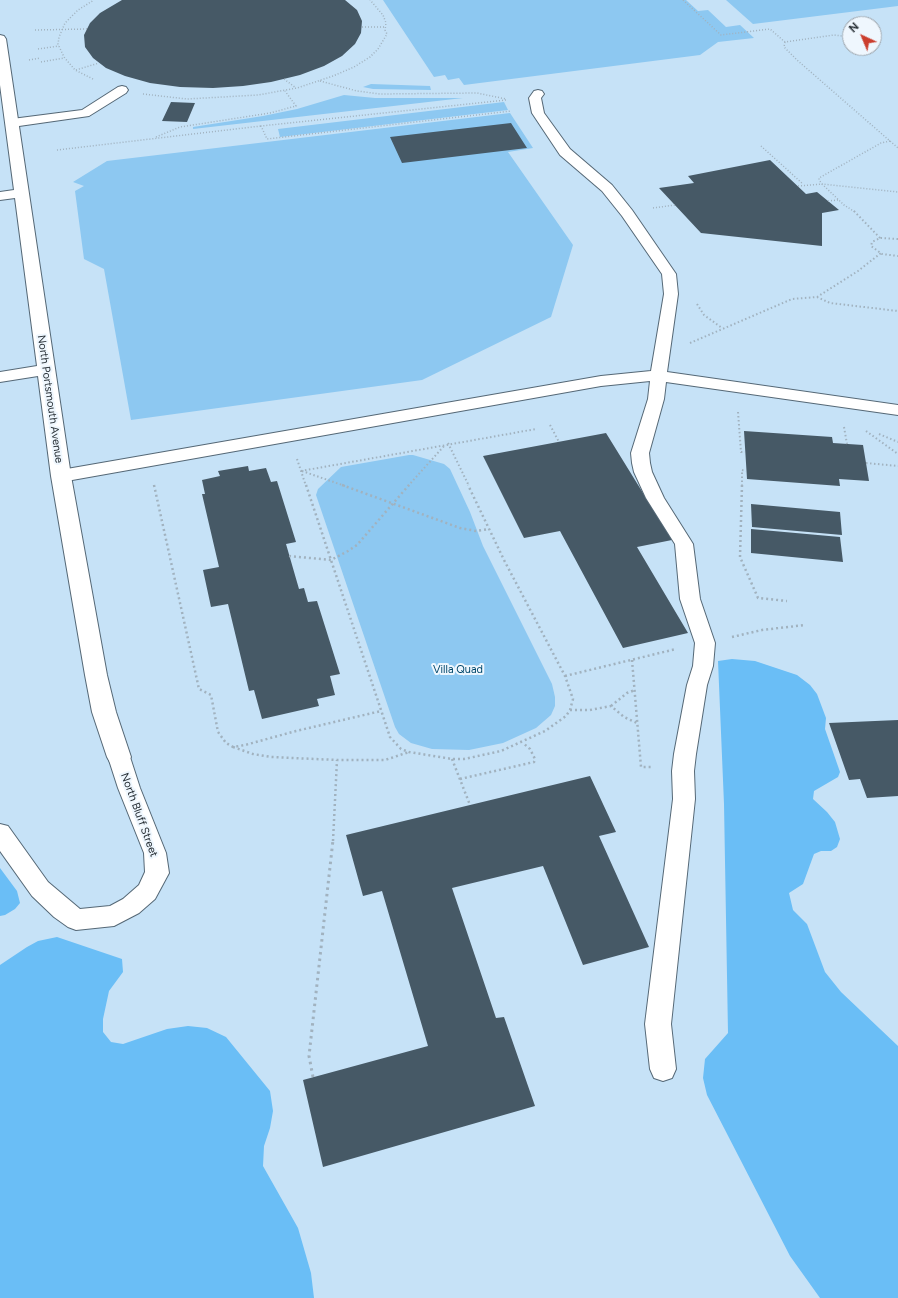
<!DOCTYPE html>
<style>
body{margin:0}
#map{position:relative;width:898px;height:1298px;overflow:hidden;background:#d7ecfc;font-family:Figtree,sans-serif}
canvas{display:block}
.north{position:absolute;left:842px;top:16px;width:40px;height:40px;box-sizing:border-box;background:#eff7fe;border:1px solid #9ea6ad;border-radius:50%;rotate:316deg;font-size:11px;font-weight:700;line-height:16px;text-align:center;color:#252d33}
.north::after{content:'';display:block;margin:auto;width:14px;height:18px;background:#cb3e2e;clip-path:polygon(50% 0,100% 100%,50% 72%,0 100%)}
</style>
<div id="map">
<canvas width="898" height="1298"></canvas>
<div class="north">N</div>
</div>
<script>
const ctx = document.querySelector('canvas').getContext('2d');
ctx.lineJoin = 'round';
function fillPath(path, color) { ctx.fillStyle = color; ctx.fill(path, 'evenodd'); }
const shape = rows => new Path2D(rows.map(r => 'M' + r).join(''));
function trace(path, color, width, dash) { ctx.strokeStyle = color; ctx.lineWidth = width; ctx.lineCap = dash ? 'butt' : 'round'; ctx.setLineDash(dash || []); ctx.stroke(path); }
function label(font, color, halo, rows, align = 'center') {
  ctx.font = font + ' Figtree,sans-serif'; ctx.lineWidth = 4; ctx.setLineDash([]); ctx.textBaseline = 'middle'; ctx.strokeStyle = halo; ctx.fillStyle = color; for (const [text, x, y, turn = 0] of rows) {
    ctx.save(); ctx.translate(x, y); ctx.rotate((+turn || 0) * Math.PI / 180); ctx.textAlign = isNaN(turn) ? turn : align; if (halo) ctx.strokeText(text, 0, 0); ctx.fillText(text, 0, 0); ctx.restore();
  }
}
const built = shape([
 [0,0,898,0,898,1298,0,1298],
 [850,24,874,24,874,48,850,48]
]);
const green = shape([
 [383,0,686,0,698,11,708,10,726,27,740,25,754,38,718,42,700,55,464,85,459,78,448,80,445,75,434,77],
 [726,0,898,0,898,6,753,24],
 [371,84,430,86,431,90,373,89,363,87],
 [344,95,375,98,463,98,193,129,193,127,263,116,297,109],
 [504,102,508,110,280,137,278,129],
 [510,113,533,148,508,152,573,245,551,317,422,380,131,420,104,269,84,259,75,191,84,186,73,182,107,161],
 [409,455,413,455,444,464,450,469,470,512,483,546,552,684,555,697,555,706,551,715,536,728,503,743,469,750,432,749,411,743,399,734,395,727,316,495,318,489,341,467]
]);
const forest = shape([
 [732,659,755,661,797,675,810,685,817,694,826,718,825,729,840,772,838,777,814,791,813,799,827,812,835,822,840,839,837,847,831,851,821,851,814,854,803,884,789,893,793,910,807,924,825,972,841,992,898,1046,898,1298,820,1298,790,1256,707,1095,703,1078,705,1059,728,1033,724,804,718,661],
 [0,868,17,891,20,903,15,909,5,915,0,916],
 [57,937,122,959,123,972,109,991,103,1019,103,1032,111,1042,123,1044,167,1029,188,1026,207,1028,226,1037,270,1091,273,1111,270,1128,264,1146,263,1166,298,1228,311,1273,314,1298,0,1298,0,965,27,947,38,941]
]);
const building = shape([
 [122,0,345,0,357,10,362,21,361,33,355,44,342,56,324,66,300,75,271,82,243,86,213,88,180,87,150,83,125,76,106,68,93,58,85,47,84,35,90,23,100,13],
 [171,102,195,103,187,122,162,121],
 [511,123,527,148,402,163,390,137],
 [770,160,806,194,817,192,839,210,822,213,822,246,701,233,659,188,694,183,688,176],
 [744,431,832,437,833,443,863,445,869,481,839,479,840,486,747,479],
 [606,433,672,540,637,547,688,633,623,648,560,531,524,538,483,456],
 [248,466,249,471,266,468,271,482,277,481,296,542,286,544,299,589,304,588,308,602,317,601,340,674,330,676,335,695,317,699,319,706,262,719,254,690,249,691,228,604,211,607,203,570,219,567,202,494,205,494,202,480,220,476,218,471],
 [751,504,840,512,842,535,752,527],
 [751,529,840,537,843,562,751,553],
 [898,720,898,796,867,798,860,779,849,780,829,723],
 [590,776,616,832,599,836,649,947,583,965,543,866,452,888,496,1018,504,1017,535,1106,323,1167,303,1080,428,1046,382,891,363,896,346,835]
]);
const pathFar3 = shape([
 [683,0,721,35,770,29,785,42,834,35,850,37],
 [362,27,386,27],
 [35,30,87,29],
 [785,42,784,47,797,60,898,148],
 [38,49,59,46],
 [29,60,40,58],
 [41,62,64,58],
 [76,70,99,63],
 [93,79,75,70,64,57,58,44,59,37,65,23,78,10,94,0],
 [284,79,296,88],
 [320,81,357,91,380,94,477,93,506,99],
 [143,94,187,99,258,95,297,88,333,76,354,67,370,57,378,49,387,34,385,30,386,23,383,15,370,0],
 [506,100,261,126,267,139,511,111],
 [156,137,180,127,270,113,296,106,285,91],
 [890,141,881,143,819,178,819,180,822,184,898,192],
 [761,146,803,184],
 [57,150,261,126],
 [798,186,822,184,844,205,855,212],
 [828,201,838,200],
 [653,208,675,205]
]);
const pathFar2 = shape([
 [854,211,880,238],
 [898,239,880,238,872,242,871,246,882,254,898,256],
 [817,297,830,303,898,311],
 [697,304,704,315,722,328],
 [690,343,792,299,817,297,858,271,881,253],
 [738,412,741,452,745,452],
 [550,425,559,442],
 [844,427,847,444],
 [866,431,898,454],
 [879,434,898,442],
 [448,443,469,486],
 [297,459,306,486],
 [866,463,898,466],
 [301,471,536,429],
 [302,471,345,486],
 [154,485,154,486],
 [408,486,444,446],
 [742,486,742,470,746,471]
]);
const pathFar1 = shape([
 [154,485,199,689,211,695,218,732,226,743,233,747,245,745,296,731,381,711],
 [306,485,390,737,401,749,409,752,452,759,464,759,501,751,545,731,566,716,570,710,573,699,565,676,504,560,468,485],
 [342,485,460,528,476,531,489,529],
 [742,485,740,557,758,598,787,601],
 [289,556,331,560,348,551,357,545,409,485],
 [732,637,762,630,805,625],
 [632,660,641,767,653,767],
 [565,676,676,649],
 [611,706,627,693,635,690],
 [570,710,590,710,611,706,624,717,637,723],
 [233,747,253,754,271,757,337,760,385,760,409,752],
 [452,759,470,805],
 [460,779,534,762,535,759,530,749,523,743],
 [333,841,337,760]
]);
const path = shape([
 [313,1077,309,1056,333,840]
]);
const lane = shape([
 [122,86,126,87,128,90,126,93,89,116,12,127,8,126,6,123,8,120,12,119,82,110,118,87,122,86],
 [538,90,542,91,544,94,541,98,544,113,570,149,612,185,632,210,676,274,678,294,667,372,898,405,898,415,666,382,664,399,649,453,650,463,652,472,664,498,693,544,700,599,715,643,713,666,707,685,696,754,694,771,695,799,671,1024,676,1069,672,1078,663,1081,654,1078,650,1069,645,1024,673,799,672,771,674,754,687,685,693,666,695,643,680,599,675,544,646,498,634,472,632,463,631,453,648,399,650,381,601,386,61,482,55,480,52,476,55,472,61,470,601,376,651,371,664,294,662,274,622,216,602,191,560,155,532,113,529,98,534,91,538,90],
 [119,748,127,751,130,757,140,788,166,853,169,873,155,899,139,913,114,926,76,930,68,927,54,917,32,896,0,851,0,824,8,826,48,882,80,909,110,906,123,899,139,885,145,872,144,853,118,788,108,757,111,751,119,748]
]);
const street = shape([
 [0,35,4,36,6,39,71,476,107,675,116,712,131,757,127,764,119,766,111,764,107,757,92,712,85,675,51,476,38,376,0,382,0,372,37,366,15,198,0,200,0,192,14,190,0,85,0,35]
]);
const streetNames = [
 ["North Portsmouth Avenue",50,399,82],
 ["North Bluff Street",139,815,70]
];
const parkNames = [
 ["Villa Quad",458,670]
];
fillPath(built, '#c6e2f7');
fillPath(green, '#8dc8f1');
fillPath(forest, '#6abef6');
fillPath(building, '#465966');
trace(lane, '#556876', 2);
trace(street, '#556876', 2);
trace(pathFar3, '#a1b2bf', 1.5, [1, 2]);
trace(pathFar2, '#a1b2bf', 2, [1.5, 2.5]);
trace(pathFar1, '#a1b2bf', 2.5, [2, 3]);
trace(path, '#a1b2bf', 3, [2.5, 4]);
fillPath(lane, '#fff');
fillPath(street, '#fff');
label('11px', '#252d33', '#eff7fe', streetNames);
label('11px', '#00476b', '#eff7fe', parkNames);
</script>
